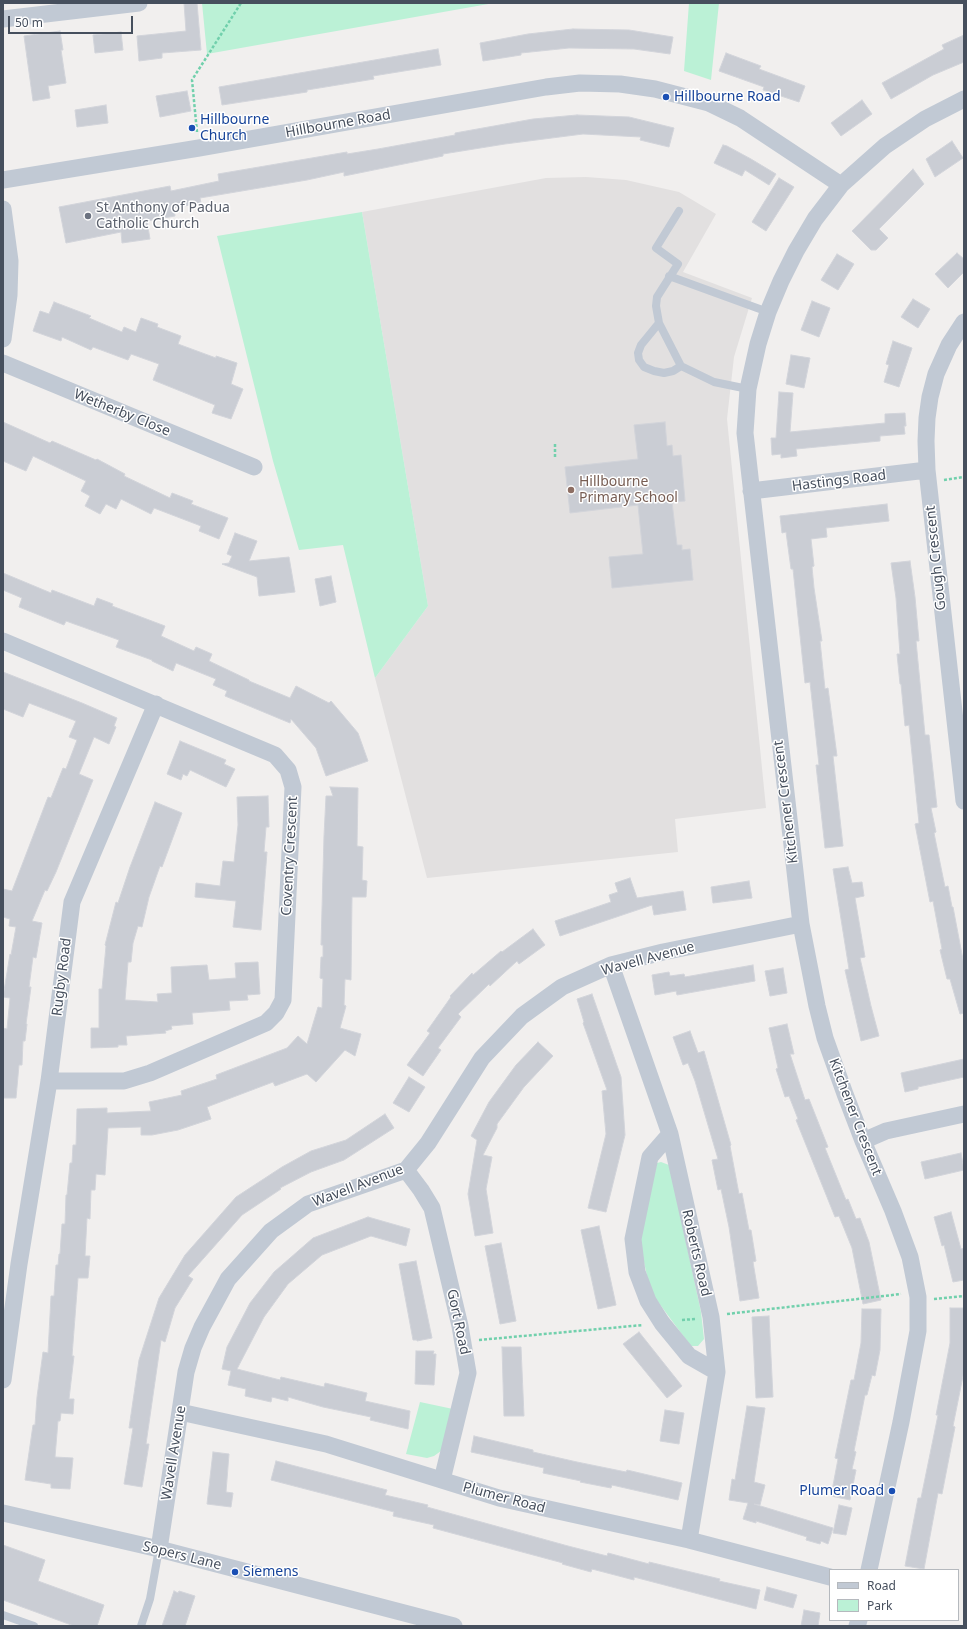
<!DOCTYPE html>
<style>
body{margin:0}
#map{position:relative;width:967px;height:1629px;overflow:hidden;background:#f1efee;font-family:"Noto Sans",sans-serif}
canvas{display:block}
.frame{position:absolute;inset:0;border:4px solid #464f5d;pointer-events:none}
.legend{position:absolute;left:829px;top:1569px;width:130px;height:52px;box-sizing:border-box;background:#fff;border:1px solid #b5b9be;margin:0;padding:5px 7px;list-style:none;font-size:12px;color:#464f5d}
.legend li{display:flex;align-items:center;gap:8px;height:20px}
.legend b{width:20px;border:1px solid #b5b9be}
.scale{position:absolute;left:8px;top:16px;width:125px;height:18px;box-sizing:border-box;border:2px solid #464f5d;border-top:0;padding-left:5px;font-size:12px;line-height:14px;white-space:nowrap;color:#464f5d;-webkit-text-stroke:3px #fff;paint-order:stroke}
</style>
<div id="map">
<canvas width="967" height="1629"></canvas>
<div class="frame"></div>
<ul class="legend">
<li><b style="height:5px;background:#c1c9d4"></b>Road</li>
<li><b style="height:11px;background:#bbf1d6"></b>Park</li>
</ul>
<div class="scale">50 m</div>
</div>
<script>
const ctx = document.querySelector('canvas').getContext('2d');
ctx.lineJoin = 'round';
function fillPath(path, color) { ctx.fillStyle = color; ctx.fill(path, 'evenodd'); }
const shape = rows => new Path2D(rows.map(r => 'M' + r).join(''));
function trace(path, color, width, dash) { ctx.strokeStyle = color; ctx.lineWidth = width; ctx.lineCap = dash ? 'butt' : 'round'; ctx.setLineDash(dash || []); ctx.stroke(path); }
function label(font, color, halo, rows, align = 'center') {
  ctx.font = font + ' "Noto Sans",sans-serif'; ctx.lineWidth = 3; ctx.setLineDash([]); ctx.textBaseline = 'middle'; ctx.strokeStyle = halo; ctx.fillStyle = color; for (const [text, x, y, turn = 0] of rows) {
    ctx.save(); ctx.translate(x, y); ctx.rotate((+turn || 0) * Math.PI / 180); ctx.textAlign = isNaN(turn) ? turn : align; if (halo) ctx.strokeText(text, 0, 0); ctx.fillText(text, 0, 0); ctx.restore();
  }
}
const education = shape([
 [586,177,626,180,679,192,716,214,683,272,752,298,734,357,727,419,766,808,675,819,678,852,427,878,375,678,428,606,362,212,546,178]
]);
const green = shape([
 [202,3,494,3,207,54],
 [689,3,719,3,711,80,684,71],
 [362,212,428,606,375,678,343,545,299,550,273,461,217,236],
 [661,1162,669,1165,673,1182,701,1312,704,1339,698,1346,691,1346,681,1333,653,1295,647,1276,639,1239,657,1163],
 [420,1402,453,1409,441,1451,434,1456,427,1458,406,1454]
]);
const building = shape([
 [184,3,197,3,201,50,162,53,162,58,139,61,137,36,186,31,184,3],
 [573,29,629,30,673,37,670,54,634,49,569,48,521,53,521,55,483,61,480,43,528,34,573,29],
 [60,31,63,50,61,50,66,83,48,86,50,98,33,101,24,36,60,31],
 [121,32,123,50,95,53,93,35,121,32],
 [964,35,964,62,933,75,891,99,882,83,944,49,942,45,964,35],
 [438,49,441,65,373,76,374,79,307,90,307,92,222,105,219,87,438,49],
 [726,53,761,66,759,69,805,86,799,102,763,90,764,87,719,71,726,53],
 [187,91,191,111,160,117,156,96,187,91],
 [862,100,872,114,841,136,831,123,862,100],
 [106,105,108,123,77,127,75,110,106,105],
 [577,115,629,117,674,128,669,147,640,140,641,137,583,134,505,144,443,154,443,156,359,173,344,176,344,172,307,180,200,198,201,203,174,208,175,216,147,221,150,239,122,243,121,232,66,243,59,207,170,186,171,191,219,181,218,174,347,152,347,154,378,149,455,135,455,133,533,119,577,115],
 [952,141,963,158,935,177,926,159,952,141],
 [723,145,727,146,751,159,776,174,769,185,745,170,742,176,714,163,723,145],
 [913,169,924,184,879,229,888,238,876,250,871,250,852,231,913,169],
 [779,178,794,187,766,231,752,222,779,178],
 [957,253,964,259,964,272,948,288,935,274,957,253],
 [837,254,854,264,838,290,821,280,837,254],
 [913,299,930,309,918,328,901,317,913,299],
 [812,301,830,308,819,337,801,330,812,301],
 [54,302,91,316,89,318,122,332,124,327,136,332,141,318,158,324,157,327,181,336,178,344,216,358,216,356,237,363,231,384,243,389,231,419,212,413,215,405,153,380,159,364,131,354,128,360,93,347,91,350,62,337,61,341,33,331,40,311,49,314,54,302],
 [893,341,912,348,899,387,884,382,889,365,886,364,893,341],
 [791,355,810,358,804,388,786,384,791,355],
 [779,392,793,393,790,432,885,423,885,414,905,413,906,426,904,426,905,434,880,436,880,441,796,449,797,456,781,458,781,454,772,455,771,438,776,438,779,392],
 [3,422,50,443,52,441,96,460,97,459,125,474,124,476,170,498,172,493,193,501,191,504,228,518,219,539,199,531,201,526,154,508,151,514,121,499,116,509,106,504,100,514,85,506,90,496,81,491,86,481,33,456,26,471,3,461,3,422],
 [665,422,667,446,672,445,673,456,681,455,685,501,672,502,677,545,682,545,682,550,690,549,693,580,612,588,609,557,643,554,638,505,570,513,565,467,638,459,634,425,665,422],
 [887,504,889,521,826,528,827,537,811,539,814,566,812,567,814,588,822,641,820,641,825,689,828,688,837,756,833,756,843,846,825,848,816,765,819,765,810,682,805,683,793,569,791,569,786,532,782,533,780,516,887,504],
 [235,533,257,541,249,561,289,557,295,592,259,596,257,577,222,564,229,563,232,556,227,554,235,533],
 [910,561,915,597,919,641,916,641,925,735,929,735,937,807,931,808,936,832,934,833,945,887,948,886,952,907,953,907,964,965,964,1013,960,1014,950,979,947,979,940,950,942,949,933,901,930,902,915,824,919,823,909,725,905,726,901,684,900,684,897,654,900,654,896,598,891,563,910,561],
 [3,573,51,593,52,590,94,606,97,598,113,604,112,606,165,626,161,636,194,651,196,647,212,654,209,661,249,680,249,681,290,698,296,686,329,703,331,701,358,733,368,761,326,776,316,748,291,719,290,723,225,696,227,691,213,685,216,679,176,663,173,671,152,661,152,660,116,647,119,640,66,621,64,625,19,607,22,598,3,590,3,573],
 [331,576,336,602,320,606,315,579,331,576],
 [3,672,82,703,117,718,114,726,116,727,109,744,94,737,79,774,93,780,56,872,47,891,45,890,32,921,42,923,36,958,33,957,29,987,31,987,26,1024,27,1024,25,1041,23,1041,22,1065,19,1065,16,1098,3,1098,3,1028,7,1029,10,998,3,997,10,954,11,955,16,927,9,926,10,919,3,917,3,889,12,891,48,797,51,798,63,768,66,769,77,740,69,737,76,721,29,703,23,717,3,709,3,672],
 [180,741,226,760,224,764,235,769,226,787,190,770,187,776,183,774,181,780,167,774,180,741],
 [330,787,358,788,357,846,363,847,362,880,367,881,366,897,352,897,351,980,345,979,344,1005,346,1006,340,1028,361,1034,355,1056,345,1050,316,1082,307,1074,275,1086,273,1082,207,1107,211,1119,178,1130,152,1135,141,1135,141,1127,108,1128,105,1175,96,1174,95,1190,91,1190,90,1219,87,1218,85,1256,90,1256,88,1278,78,1278,72,1356,74,1356,69,1399,74,1399,73,1414,61,1413,60,1421,58,1421,55,1457,73,1458,70,1489,51,1488,51,1484,25,1480,33,1425,35,1425,37,1397,43,1352,48,1353,51,1296,54,1296,56,1265,58,1265,59,1254,60,1254,62,1224,65,1224,66,1195,67,1195,70,1163,72,1163,73,1145,76,1145,77,1109,107,1108,107,1113,151,1111,149,1102,182,1095,181,1091,217,1079,216,1075,287,1048,298,1036,307,1044,318,1007,322,1008,323,979,320,978,321,957,323,957,323,945,321,945,324,836,326,796,333,796,330,787],
 [268,796,269,827,266,827,264,852,267,852,261,930,233,927,236,901,195,897,196,883,220,886,223,861,234,862,238,825,237,797,268,796],
 [155,802,182,813,162,867,160,866,149,897,142,927,138,926,133,943,131,962,128,962,125,1000,158,1002,157,994,172,993,171,967,207,965,209,980,236,978,235,963,258,962,260,994,247,995,248,1000,229,1001,230,1010,192,1013,193,1024,171,1026,172,1029,165,1031,166,1033,126,1036,127,1045,118,1045,118,1047,91,1048,91,1028,99,1028,99,989,102,989,106,946,105,945,116,902,118,903,130,867,155,802],
 [848,867,852,883,862,882,864,896,855,898,865,957,860,958,871,1006,879,1036,861,1041,845,970,849,969,833,869,848,867],
 [630,878,637,898,683,891,686,910,654,915,652,905,560,936,555,921,611,902,609,895,618,892,615,883,630,878],
 [749,881,752,898,713,903,711,887,749,881],
 [533,929,545,945,519,964,517,961,490,986,489,984,458,1014,461,1017,438,1048,441,1050,423,1076,407,1065,430,1033,427,1031,451,997,450,996,472,973,473,975,501,951,502,952,533,929],
 [753,965,755,981,677,995,676,991,655,995,652,975,669,972,670,976,684,974,685,977,753,965],
 [783,968,787,993,770,996,765,971,783,968],
 [592,994,621,1077,625,1135,606,1212,588,1208,606,1134,602,1091,607,1090,583,1023,584,1022,577,999,592,994],
 [787,1024,794,1054,790,1054,805,1100,809,1099,828,1147,825,1148,846,1200,848,1199,856,1219,860,1218,869,1242,881,1300,863,1304,852,1248,839,1216,835,1217,796,1120,798,1119,789,1096,785,1097,776,1069,778,1068,769,1028,787,1024],
 [690,1031,698,1053,704,1051,731,1145,730,1146,739,1194,742,1193,749,1230,751,1230,756,1261,753,1262,759,1298,740,1301,729,1227,721,1189,718,1190,712,1160,718,1159,695,1081,688,1063,683,1065,673,1037,690,1031],
 [538,1042,553,1056,524,1087,497,1124,497,1128,483,1155,492,1157,486,1189,493,1233,475,1236,468,1194,477,1140,471,1136,489,1102,516,1065,538,1042],
 [964,1059,964,1077,918,1087,918,1089,905,1092,901,1073,964,1059],
 [409,1077,425,1087,409,1112,393,1103,409,1077],
 [385,1114,394,1128,344,1160,311,1172,280,1188,281,1189,242,1215,188,1276,193,1279,175,1308,165,1342,161,1340,146,1444,149,1444,142,1487,124,1484,133,1428,129,1428,139,1360,159,1298,185,1255,236,1197,282,1167,311,1151,346,1140,385,1114],
 [961,1153,964,1170,925,1179,921,1162,961,1153],
 [951,1212,961,1249,964,1248,964,1280,953,1282,944,1245,942,1246,934,1217,951,1212],
 [368,1217,410,1229,406,1246,371,1236,322,1255,288,1284,264,1317,237,1369,280,1380,281,1377,324,1387,325,1383,367,1393,365,1401,410,1411,408,1429,370,1420,371,1417,323,1407,288,1397,288,1401,272,1397,271,1402,245,1396,246,1389,228,1385,231,1371,222,1369,227,1347,250,1303,274,1272,313,1238,368,1217],
 [599,1226,616,1305,598,1309,581,1230,599,1226],
 [501,1243,516,1321,500,1324,485,1246,501,1243],
 [416,1261,432,1338,417,1341,417,1340,413,1340,399,1264,416,1261],
 [950,1308,964,1308,964,1371,953,1426,955,1427,942,1494,938,1493,924,1569,905,1566,918,1498,921,1498,938,1415,936,1415,950,1343,950,1308],
 [862,1309,881,1309,880,1350,875,1376,872,1375,867,1395,865,1395,854,1451,856,1452,852,1469,856,1470,850,1500,831,1496,838,1459,835,1458,851,1380,854,1380,861,1343,862,1309],
 [769,1316,773,1397,756,1398,752,1317,769,1316],
 [639,1332,682,1386,667,1398,623,1344,639,1332],
 [502,1347,521,1347,524,1416,504,1416,502,1347],
 [416,1351,434,1351,433,1354,436,1354,434,1385,415,1384,416,1351],
 [747,1406,765,1408,754,1482,765,1485,760,1505,754,1504,833,1528,828,1544,821,1541,820,1544,806,1540,807,1537,756,1521,756,1523,743,1519,748,1503,729,1500,732,1479,735,1480,747,1406],
 [665,1410,684,1413,679,1444,660,1441,665,1410],
 [474,1436,533,1450,533,1452,577,1462,626,1472,627,1470,682,1483,678,1500,612,1485,611,1488,580,1482,581,1481,543,1473,544,1468,471,1452,474,1436],
 [213,1452,229,1454,226,1492,233,1493,231,1507,207,1504,213,1452],
 [276,1461,387,1490,385,1495,428,1505,427,1507,568,1546,607,1556,608,1553,649,1564,649,1562,720,1579,719,1581,760,1590,756,1609,634,1577,634,1580,592,1569,591,1572,562,1564,563,1563,433,1528,434,1525,393,1516,394,1512,271,1480,276,1461],
 [839,1505,852,1508,846,1535,833,1533,839,1505],
 [3,1545,45,1560,38,1581,104,1605,97,1626,74,1626,3,1600,3,1545],
 [767,1587,797,1595,793,1608,764,1600,767,1587],
 [174,1591,178,1593,179,1591,195,1596,185,1626,162,1626,174,1591],
 [804,1610,820,1613,818,1626,801,1626,804,1610]
]);
const path = shape([
 [197,132,192,80,241,3],
 [555,457,555,442],
 [944,480,964,477],
 [934,1299,964,1296],
 [727,1314,901,1294],
 [682,1320,695,1319],
 [479,1340,643,1325]
]);
const lane = shape([
 [679,211,656,248,678,264,657,297,656,306,659,323,681,366,714,382,748,389],
 [669,276,768,312],
 [659,323,641,345,638,353,639,360,644,367,654,371,664,373,673,371,681,366],
 [3,1615,34,1626],
 [141,1626,150,1599,159,1549]
]);
const street = shape([
 [3,19,139,3],
 [3,180,199,148,546,87,580,83,620,84,655,89,709,103,740,118,841,185],
 [3,209,10,261,9,295,3,339],
 [964,322,949,345,936,374,930,397,927,418,926,441,927,470,964,801],
 [3,363,254,467],
 [751,491,927,470],
 [3,641,275,755,288,770,293,787,283,1000,276,1013,266,1023,150,1073,124,1081,49,1081],
 [611,965,670,1134,711,1317,717,1372,689,1540],
 [670,1134,650,1157,633,1239,637,1272,648,1301,662,1323,689,1356,717,1372],
 [863,1141,886,1131,964,1114],
 [406,1170,421,1190,432,1208,460,1326,468,1373,442,1480],
 [3,1380,19,1264,49,1081,72,902,156,704],
 [180,1412,326,1444,499,1498,689,1540,830,1577],
 [3,1513,159,1549,454,1626],
 [159,1549,186,1372,193,1348,202,1327,228,1279,271,1231,308,1204,406,1170,428,1143,482,1058,522,1016,562,987,611,965,663,952,801,924],
 [869,1570,901,1422,918,1331,918,1297,910,1257,893,1211,863,1141,845,1094,825,1038,817,1006,801,924,745,433,748,389,758,344,768,312,781,281,796,251,815,219,841,185,885,146,925,119,964,99],
 [857,1626,859,1620]
]);
const markers = [
 [666,97,4,"#1a4fb4"],
 [192,128,4,"#1a4fb4"],
 [88,216,4,"#6b7280"],
 [571,490,4,"#8d6e63"],
 [892,1491,4,"#1a4fb4"],
 [235,1572,4,"#1a4fb4"]
];
const transitNames = [
 ["Hillbourne Road",674,97],
 ["Hillbourne",200,120],
 ["Church",200,136],
 ["Plumer Road",884,1491,"right"],
 ["Siemens",243,1572]
];
const streetNames = [
 ["Hillbourne Road",338,124,-10],
 ["Wetherby Close",122,413,22],
 ["Hastings Road",839,481,-7],
 ["Gough Crescent",936,558,-96],
 ["Kitchener Crescent",786,802,-97],
 ["Coventry Crescent",290,856,-87],
 ["Wavell Avenue",648,959,-15],
 ["Rugby Road",62,977,-83],
 ["Kitchener Crescent",855,1117,69],
 ["Wavell Avenue",358,1186,-21],
 ["Roberts Road",696,1253,77],
 ["Gort Road",458,1322,78],
 ["Wavell Avenue",174,1453,-81],
 ["Plumer Road",504,1498,15],
 ["Sopers Lane",182,1556,14]
];
const worshipNames = [
 ["St Anthony of Padua",96,208],
 ["Catholic Church",96,224]
];
const educationNames = [
 ["Hillbourne",579,482],
 ["Primary School",579,498]
];
fillPath(education, '#e2e0e0');
fillPath(green, '#bbf1d6');
fillPath(building, '#cacdd4');
trace(building, '#d2d4da', 1);
trace(path, '#71d0ac', 2.5, [3, 2]);
trace(lane, '#c1c9d4', 8);
trace(street, '#c1c9d4', 17);
for (const [x, y, r, color] of markers) { const dot = new Path2D(); dot.arc(x, y, r, 0, 2 * Math.PI); ctx.fillStyle = color; ctx.fill(dot); trace(dot, '#fff', 1.5); }
label('14px', '#164399', '#fff', transitNames, 'left');
label('14px', '#464f5d', '#fff', streetNames);
label('14px', '#5b616d', '#fff', worshipNames, 'left');
label('14px', '#785e54', '#fff', educationNames, 'left');
</script>
